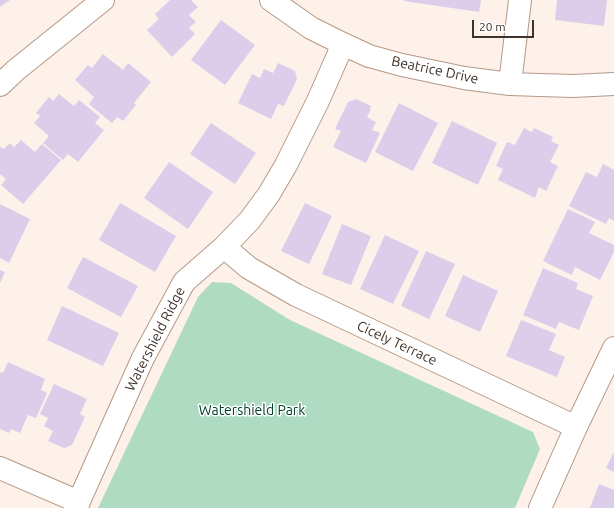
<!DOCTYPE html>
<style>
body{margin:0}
#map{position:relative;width:614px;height:508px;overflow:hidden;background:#fdf1e9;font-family:Ubuntu,sans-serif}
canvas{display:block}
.scale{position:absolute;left:472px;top:20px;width:62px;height:18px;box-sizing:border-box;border:2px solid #3e322b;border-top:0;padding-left:5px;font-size:12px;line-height:14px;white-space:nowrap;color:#3e322b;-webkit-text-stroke:3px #fff;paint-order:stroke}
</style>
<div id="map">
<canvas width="614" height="508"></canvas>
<div class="scale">20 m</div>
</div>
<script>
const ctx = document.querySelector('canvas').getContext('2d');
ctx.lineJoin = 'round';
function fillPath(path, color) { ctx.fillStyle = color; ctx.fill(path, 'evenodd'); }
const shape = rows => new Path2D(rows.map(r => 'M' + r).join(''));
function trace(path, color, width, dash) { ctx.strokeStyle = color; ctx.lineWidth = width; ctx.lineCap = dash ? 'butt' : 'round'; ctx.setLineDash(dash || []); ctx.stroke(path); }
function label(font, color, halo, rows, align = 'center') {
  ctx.font = font + ' Ubuntu,sans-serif'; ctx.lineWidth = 3; ctx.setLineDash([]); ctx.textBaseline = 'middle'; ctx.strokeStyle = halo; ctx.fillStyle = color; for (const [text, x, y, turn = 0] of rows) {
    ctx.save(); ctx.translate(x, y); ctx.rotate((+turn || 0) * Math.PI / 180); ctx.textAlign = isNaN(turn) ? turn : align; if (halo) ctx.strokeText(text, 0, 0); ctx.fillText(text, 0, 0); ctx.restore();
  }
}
const green = shape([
 [212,282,231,283,290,320,533,432,540,449,515,508,98,508,198,297]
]);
const building = shape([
 [0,0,10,0,0,7],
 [170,0,191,0,198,7,189,15,196,22,189,28,195,34,172,57,147,30,159,19,155,14],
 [404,0,481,0,479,12,404,1],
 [557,0,607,0,604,26,555,20],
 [221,20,255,45,225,85,191,60],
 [103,54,123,70,128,63,151,82,134,103,136,105,123,121,117,117,112,123,89,104,94,97,75,80,88,65,92,68],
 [278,63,295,71,297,79,284,106,278,104,271,119,238,103,252,74,260,78,264,69,273,73],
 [59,94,74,106,79,100,100,117,95,123,104,130,78,162,68,154,63,160,43,143,49,136,34,123,40,116,36,113,49,97,53,101],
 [356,99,371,106,370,109,371,109,367,117,376,122,372,130,380,133,366,163,333,147,341,131,335,129,348,102],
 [399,103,438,123,413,171,375,152],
 [452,121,497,143,478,185,432,163],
 [211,123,256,153,235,184,190,154],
 [524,128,532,132,534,128,545,133,553,137,551,141,559,145,550,162,558,166,546,191,539,187,535,198,498,180,503,169,496,166,507,142,515,145],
 [21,140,35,152,42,144,61,160,23,204,1,185,6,179,0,174,0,148,1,147,4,149,10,143,14,147],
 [169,162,213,192,188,229,144,198],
 [603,164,614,170,614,221,609,218,606,224,569,206,586,172,597,177],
 [120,203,176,236,155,272,99,240],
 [305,203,332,216,309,264,281,251],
 [0,204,30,219,9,263,0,258],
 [568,209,595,222,589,233,614,245,614,252,600,280,575,267,572,275,543,261],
 [342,224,371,236,351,285,322,274],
 [385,235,419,251,393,304,360,289],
 [426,251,455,264,429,319,401,306],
 [83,257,138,286,121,317,67,288],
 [543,268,578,283,576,289,593,296,579,330,559,322,556,329,523,315],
 [0,270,5,272,0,283],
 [463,275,498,291,480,332,445,316],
 [62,306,119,333,103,366,47,340],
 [521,320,556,334,549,350,565,357,557,377,506,356],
 [8,362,45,379,41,390,47,393,36,418,28,415,20,433,11,429,9,433,0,429,0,372,3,373],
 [54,384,87,399,80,414,85,417,72,445,64,448,48,441,53,431,44,426,48,418,40,414],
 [614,452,614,472,606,468],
 [599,484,614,490,614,508,590,508]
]);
const minor = shape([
 [271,0,311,28,343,44,369,56,402,65,464,78,510,84,540,85,573,86,614,84],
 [510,84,520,0],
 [0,85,16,70,103,0],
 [224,247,249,268,296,295,576,427],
 [0,468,79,502],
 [76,508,143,358,184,282,224,247,250,220,269,194,286,165,318,101,343,44],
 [540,508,576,427,614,348]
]);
const streetNames = [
 ["Beatrice Drive",435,70,12],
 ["Watershield Ridge",155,339,-63],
 ["Cicely Terrace",397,343,25]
];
const parkNames = [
 ["Watershield Park",252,410]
];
fillPath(green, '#b0dbc3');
fillPath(building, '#dcceeb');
trace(minor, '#b59987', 24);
trace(minor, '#fff', 22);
label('14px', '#3e322b', '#fff', streetNames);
label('14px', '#04422a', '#fff', parkNames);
</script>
